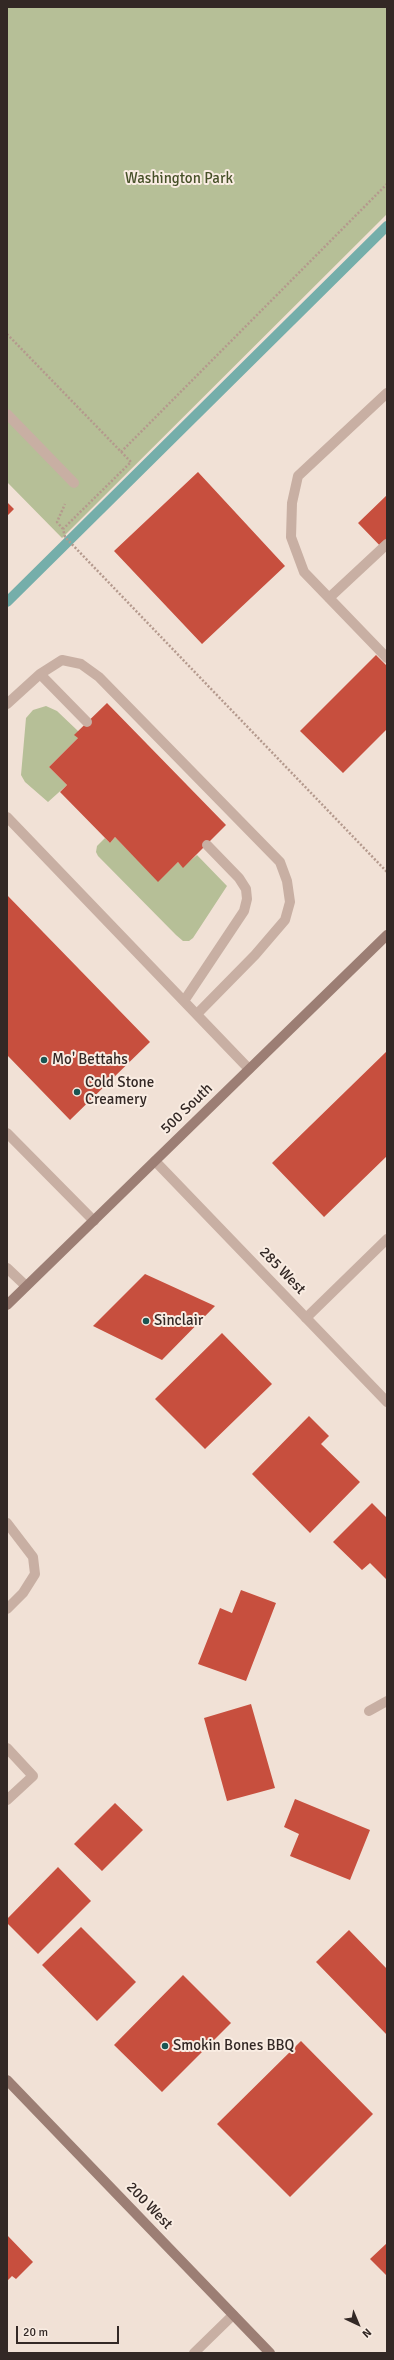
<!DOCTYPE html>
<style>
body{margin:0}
#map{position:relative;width:394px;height:2360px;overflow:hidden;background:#f1e1d6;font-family:Signika,sans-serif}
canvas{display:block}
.frame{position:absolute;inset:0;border:8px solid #332825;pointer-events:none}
.north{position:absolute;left:338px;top:2304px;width:40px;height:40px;-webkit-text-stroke:3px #f9ece2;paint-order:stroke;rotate:136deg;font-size:11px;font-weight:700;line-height:16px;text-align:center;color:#332825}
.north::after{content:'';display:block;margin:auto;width:14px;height:18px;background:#332825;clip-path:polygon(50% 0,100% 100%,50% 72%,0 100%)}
.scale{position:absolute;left:16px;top:2326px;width:103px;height:18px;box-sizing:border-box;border:2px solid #332825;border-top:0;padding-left:5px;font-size:12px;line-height:14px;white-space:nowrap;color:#332825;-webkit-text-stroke:3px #f9ece2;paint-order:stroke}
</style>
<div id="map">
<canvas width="394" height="2360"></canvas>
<div class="frame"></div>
<div class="north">N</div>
<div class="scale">20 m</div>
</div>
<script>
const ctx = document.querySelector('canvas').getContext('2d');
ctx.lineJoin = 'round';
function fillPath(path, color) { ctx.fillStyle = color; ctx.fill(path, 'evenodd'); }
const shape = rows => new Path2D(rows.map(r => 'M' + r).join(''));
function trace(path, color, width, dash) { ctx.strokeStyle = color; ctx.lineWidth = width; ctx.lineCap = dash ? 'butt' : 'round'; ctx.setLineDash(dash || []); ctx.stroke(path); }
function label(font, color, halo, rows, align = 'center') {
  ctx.font = font + ' Signika,sans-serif'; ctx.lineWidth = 4; ctx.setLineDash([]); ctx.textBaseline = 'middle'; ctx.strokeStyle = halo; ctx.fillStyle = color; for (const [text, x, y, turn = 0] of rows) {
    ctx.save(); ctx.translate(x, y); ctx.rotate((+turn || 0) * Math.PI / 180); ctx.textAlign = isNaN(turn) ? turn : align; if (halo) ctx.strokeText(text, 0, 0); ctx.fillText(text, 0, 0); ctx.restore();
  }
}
const green = shape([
 [7,7,387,7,387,214,62,538,7,482],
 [46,706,57,711,78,731,78,738,49,767,67,785,48,802,25,782,21,775,26,718,33,710],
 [115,837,158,881,178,862,183,867,197,855,227,886,193,938,189,941,183,941,176,935,98,856,96,852,97,846,105,838,110,843]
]);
const stream = shape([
 [7,602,387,226]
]);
const building = shape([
 [198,472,285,566,202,644,114,551],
 [387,495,387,553,358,523],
 [7,502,14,509,7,516],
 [376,655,387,666,387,729,343,773,300,731],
 [107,703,226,825,183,868,178,862,158,882,115,837,110,843,60,792,67,785,49,767,78,738,74,735],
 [7,895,150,1042,70,1120,7,1055],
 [387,1051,387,1156,324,1217,272,1163],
 [145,1274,215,1306,162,1360,93,1326],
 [222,1333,272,1384,205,1449,155,1399],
 [309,1416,329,1436,321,1444,360,1482,310,1533,252,1474],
 [372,1503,387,1518,387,1580,370,1563,362,1570,333,1542],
 [241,1590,276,1603,246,1681,198,1664,220,1608,232,1613],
 [251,1704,275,1788,227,1801,204,1718],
 [295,1799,370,1830,350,1880,290,1856,299,1834,284,1827],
 [115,1803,143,1830,102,1871,74,1844],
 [58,1867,91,1901,38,1954,7,1923,7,1919],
 [81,1927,136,1982,97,2021,42,1965],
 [349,1930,387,1969,387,2035,316,1962],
 [183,1975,231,2023,162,2092,114,2045],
 [301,2041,373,2114,290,2197,217,2124],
 [7,2235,33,2262,16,2279,12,2276,7,2281],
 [387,2243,387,2276,370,2259]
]);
const path = shape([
 [7,334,131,462,63,529,65,537,387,872],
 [121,452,387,184],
 [63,529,57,522,65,504]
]);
const service = shape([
 [387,393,298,476,292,503,291,537,304,572,387,658],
 [7,414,74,483],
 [329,598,387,544],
 [40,674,87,722],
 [7,704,40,674,62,660,81,664,99,677,280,862,287,881,290,902,285,920,255,955,197,1014],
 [7,817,249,1069],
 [184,1001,244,911,247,899,246,889,239,878,207,845],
 [7,1133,94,1221],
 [7,1268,26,1286],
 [306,1318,387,1239],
 [7,1523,33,1557,35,1574,23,1593,7,1609],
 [7,1748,33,1776,7,1800],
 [194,2353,233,2315]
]);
const minor = shape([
 [155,1161,387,1402],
 [369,1711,387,1701]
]);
const secondary = shape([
 [7,1305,387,935],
 [7,2080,270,2353]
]);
const markers = [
 [44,1060,4,"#1a5552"],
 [77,1092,4,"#1a5552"],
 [146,1321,4,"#1a5552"],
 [165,2046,4,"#1a5552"]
];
const parkNames = [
 ["Washington Park",179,179]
];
const poiNames = [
 ["Mo' Bettahs",52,1060],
 ["Cold Stone",85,1083],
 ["Creamery",85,1100],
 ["Sinclair",154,1321],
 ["Smokin Bones BBQ",173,2046]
];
const streetNames = [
 ["500 South",187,1109,-44],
 ["285 West",282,1271,46],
 ["200 West",149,2206,46]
];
fillPath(green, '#b6bf97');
trace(stream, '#75aeaa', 10);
fillPath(building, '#c74f3e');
trace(path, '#b4998d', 2.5, [2, 2]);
trace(service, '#c8afa3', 10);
trace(minor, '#c8afa3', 10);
trace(secondary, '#9c7e74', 10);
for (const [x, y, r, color] of markers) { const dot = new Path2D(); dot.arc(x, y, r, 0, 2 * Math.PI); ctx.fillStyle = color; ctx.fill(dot); trace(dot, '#f9ece2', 1.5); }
label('15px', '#475129', '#f9ece2', parkNames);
label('15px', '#332825', '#f9ece2', poiNames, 'left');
label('15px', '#332825', '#f9ece2', streetNames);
</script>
